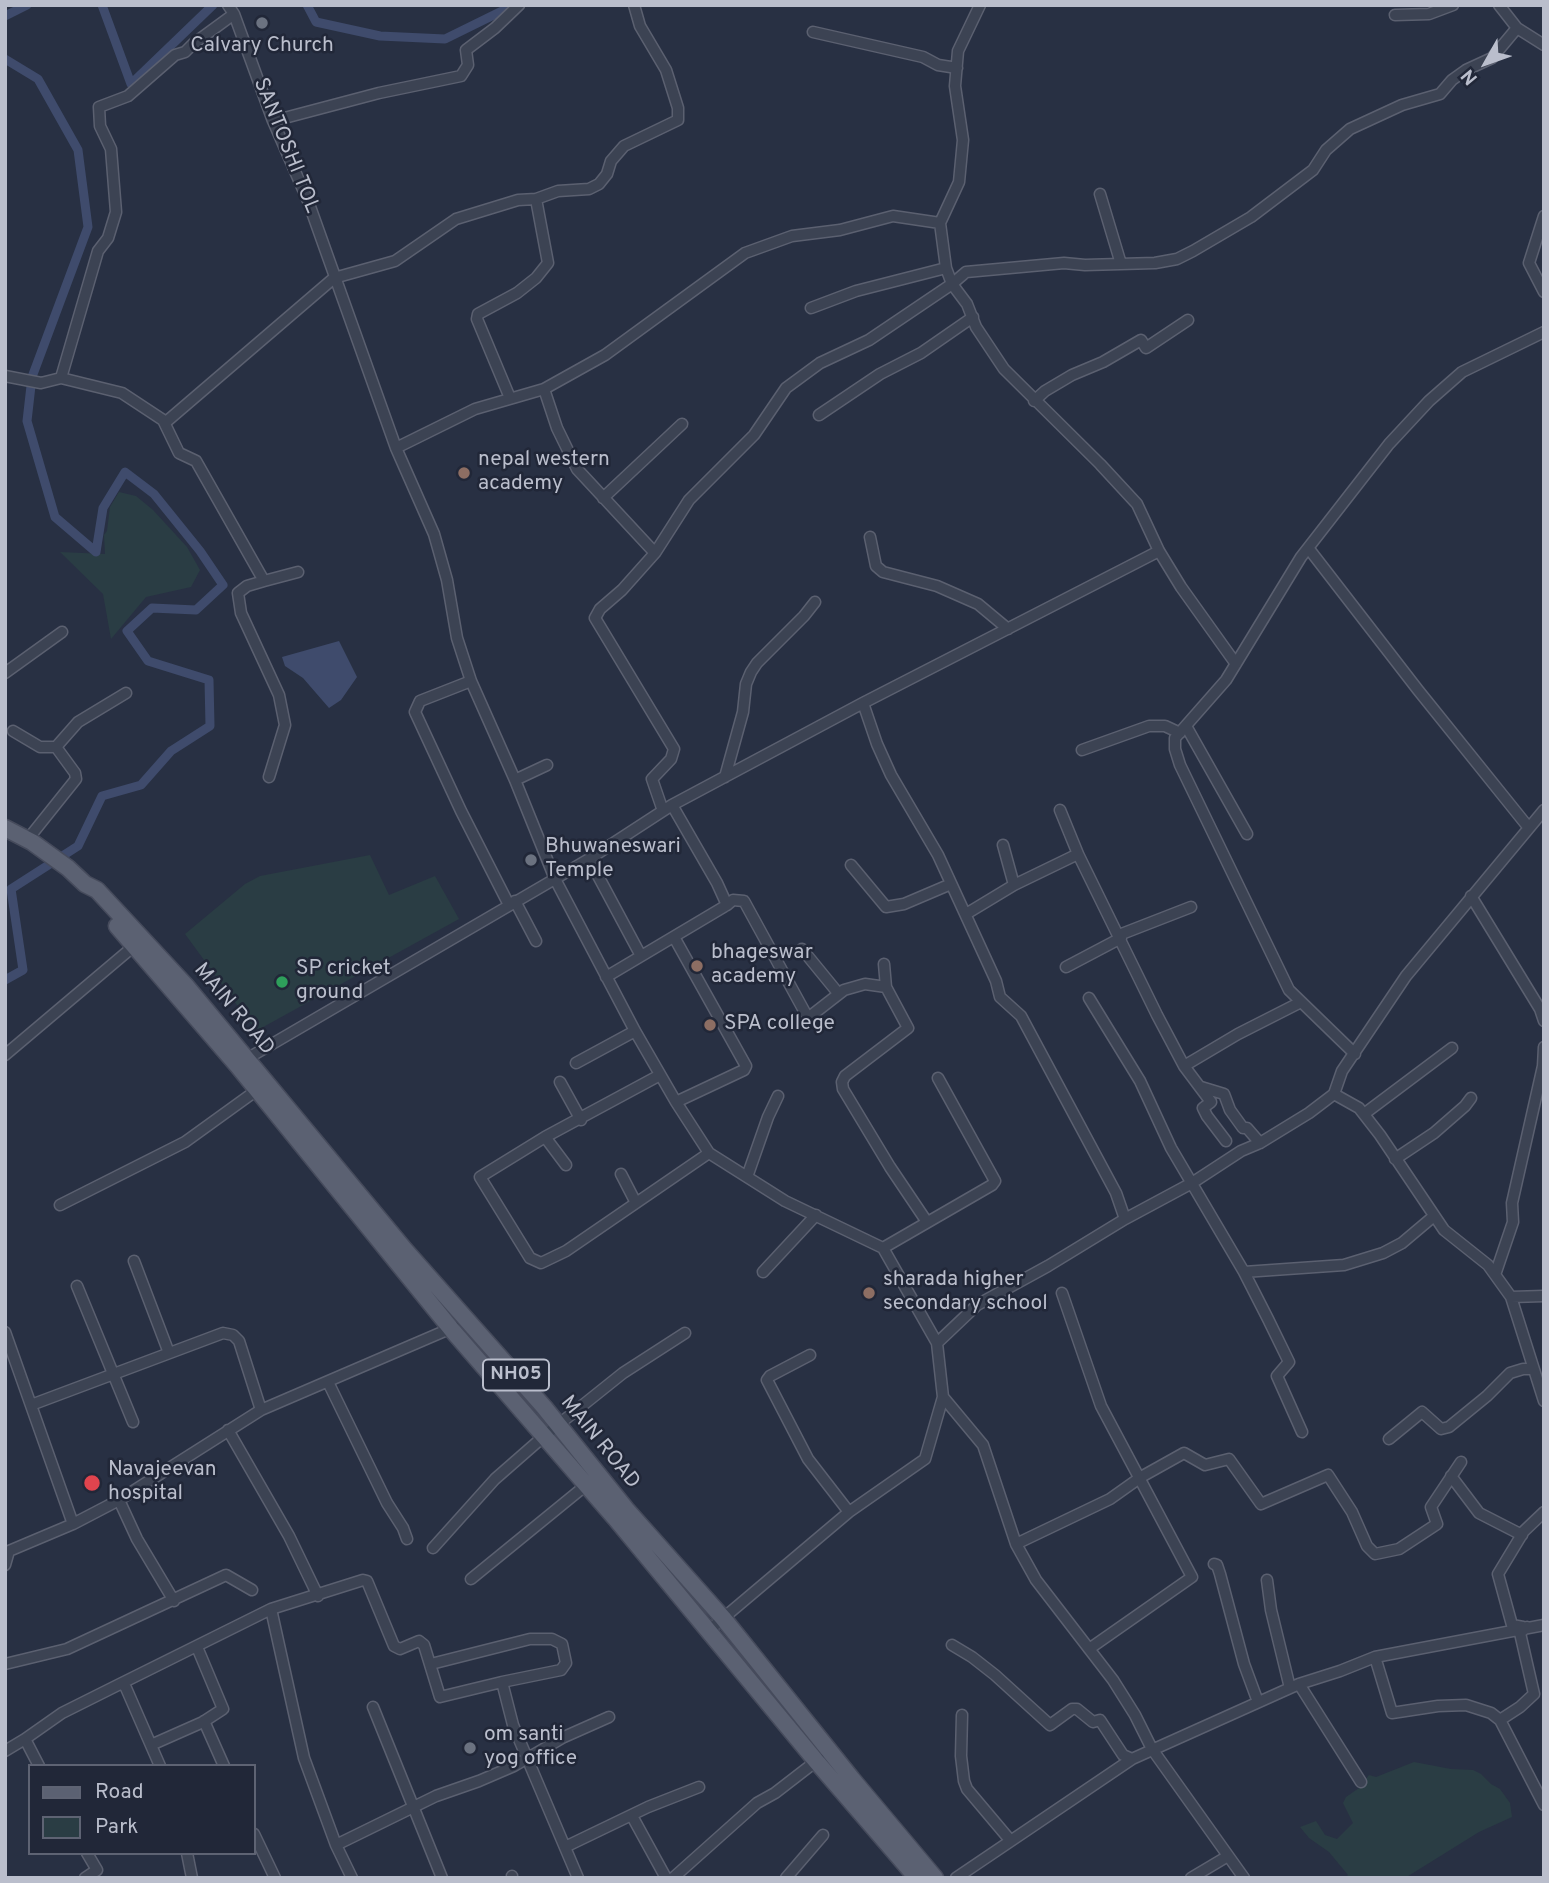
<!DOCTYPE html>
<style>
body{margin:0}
#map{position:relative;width:1549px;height:1883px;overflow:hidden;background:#283043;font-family:Overpass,sans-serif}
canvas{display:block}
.frame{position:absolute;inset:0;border:7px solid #babecc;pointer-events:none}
.legend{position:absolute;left:28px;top:1764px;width:228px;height:91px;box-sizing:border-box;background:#212738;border:2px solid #5e6373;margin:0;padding:9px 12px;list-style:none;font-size:21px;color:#babecc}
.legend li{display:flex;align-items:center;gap:14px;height:35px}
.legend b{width:35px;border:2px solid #5e6373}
.north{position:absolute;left:1451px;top:28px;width:70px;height:70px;-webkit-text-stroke:5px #212738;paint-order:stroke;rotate:230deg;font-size:19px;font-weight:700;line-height:28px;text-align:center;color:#babecc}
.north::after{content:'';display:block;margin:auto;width:24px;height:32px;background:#babecc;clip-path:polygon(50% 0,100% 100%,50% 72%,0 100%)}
</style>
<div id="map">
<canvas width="1549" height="1883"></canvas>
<div class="frame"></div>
<ul class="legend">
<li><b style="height:9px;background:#5b6172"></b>Road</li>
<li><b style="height:19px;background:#2a3d44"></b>Park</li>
</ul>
<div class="north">N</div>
</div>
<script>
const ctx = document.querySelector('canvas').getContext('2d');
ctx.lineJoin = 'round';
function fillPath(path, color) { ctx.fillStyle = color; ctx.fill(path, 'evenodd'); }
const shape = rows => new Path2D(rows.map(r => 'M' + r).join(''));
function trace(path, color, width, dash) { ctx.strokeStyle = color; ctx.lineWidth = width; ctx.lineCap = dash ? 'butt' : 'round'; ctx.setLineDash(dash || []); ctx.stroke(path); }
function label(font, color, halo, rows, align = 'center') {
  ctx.font = font + ' Overpass,sans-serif'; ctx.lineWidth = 5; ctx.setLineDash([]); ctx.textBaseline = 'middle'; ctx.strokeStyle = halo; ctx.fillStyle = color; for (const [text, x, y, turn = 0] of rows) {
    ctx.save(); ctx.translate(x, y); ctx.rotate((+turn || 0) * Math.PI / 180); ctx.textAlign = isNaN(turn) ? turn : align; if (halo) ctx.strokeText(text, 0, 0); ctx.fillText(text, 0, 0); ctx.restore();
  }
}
const green = shape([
 [119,492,136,496,153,510,187,547,200,570,191,587,146,597,111,639,103,594,60,552,105,554,104,535,107,531,110,507],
 [370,855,389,895,435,876,459,919,256,1031,185,934,245,884,260,876],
 [1414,1762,1451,1769,1473,1770,1481,1774,1491,1784,1500,1789,1510,1803,1512,1817,1479,1832,1405,1878,1345,1878,1348,1875,1329,1852,1309,1838,1300,1827,1316,1821,1325,1835,1337,1839,1353,1823,1343,1803,1346,1797,1359,1788,1369,1775,1376,1777]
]);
const water = shape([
 [339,641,357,677,341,700,329,708,303,678,285,666,282,657]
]);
const canal = shape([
 [102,5,131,84,213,5],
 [307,5,316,22,380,36,445,39,506,9,506,5],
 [5,16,27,5],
 [5,59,38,79,78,150,88,227,32,377,27,421,55,517,96,552,103,508,125,472,154,494,200,551,223,585,196,610,152,608,127,631,148,661,209,680,210,726,171,751,141,785,102,796,78,846,11,889,23,970,5,980]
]);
const minor = shape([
 [228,5,234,14,273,121,308,201,396,448,434,534,447,580,457,638,471,681,515,780,555,879,635,1031,676,1102,709,1153,785,1201,883,1248,937,1343,943,1397,983,1445,1016,1544,1036,1580,1113,1680,1135,1715,1152,1749,1244,1878],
 [980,5,958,51,955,86,963,140,959,182,940,223,946,268,952,284,967,304,976,327,1004,369,1100,464,1137,504,1159,551,1181,587,1236,664],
 [1499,5,1517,28,1544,45],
 [1395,15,1429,14,1453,5],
 [813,32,923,57,938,65,957,68],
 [273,121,379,93,461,76,468,65,466,50,495,28,519,5],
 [1100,194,1121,264],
 [1544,216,1529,263,1544,292],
 [811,308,856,291,946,268],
 [5,376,41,383,61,378,122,393,166,422,334,278,395,261,456,219,518,200,536,199,558,191,589,189,599,184,607,174,611,161,624,146,678,120,678,108,666,70,640,26,634,5],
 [61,378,98,251,108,238,116,212,111,149,100,126,99,107,128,96,167,62,175,55,185,52,193,44,234,14],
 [544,389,557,428,577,469,655,553],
 [510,398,477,319,478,314,517,293,536,278,548,263,536,199],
 [1034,401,1045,391,1072,375,1103,362,1141,340,1146,348,1188,320],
 [819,415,880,374,921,353,973,317],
 [163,420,179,453,196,461,264,581,298,572],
 [396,448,475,409,544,389,605,355,745,253,792,236,840,230,893,216,940,223],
 [603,498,682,424],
 [870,537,876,566,883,572,937,586,978,604,1008,629],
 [1309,549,1418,690,1529,828],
 [264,581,247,586,238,593,241,613,279,695,285,725,269,777],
 [5,673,62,632],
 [471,681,420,701,415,712,461,811,509,905],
 [863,703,877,744,891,775,938,855,996,981,1000,997,1021,1016,1116,1193,1125,1219],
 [1186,726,1247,834],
 [13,731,40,747,56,747],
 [1082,750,1149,726,1165,726,1180,733],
 [725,777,743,712,746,684,751,672,757,663,804,616,815,602],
 [515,780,547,765],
 [1060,810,1078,854],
 [663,811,652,779,671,759,674,749,595,618,600,609,622,590,655,553,689,500,754,435,786,388,820,363,869,340,952,284,966,272,1064,263,1085,265,1155,263,1177,259,1193,251,1251,217,1313,170,1326,150,1350,129,1402,105,1440,94,1452,80,1466,70,1492,58,1517,28],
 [28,839,76,779,75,773,56,747,78,722,126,693],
 [1003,845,1014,885],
 [589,859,641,956],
 [851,865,886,907,904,904,951,884],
 [1471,896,1540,1009,1544,1021],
 [515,901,536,941],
 [727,905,733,900,744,901,808,1018,844,990,865,984,886,987],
 [966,914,1014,885,1078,854,1157,1015,1184,1066,1211,1102,1203,1108,1207,1116,1226,1141],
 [1119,935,1191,907],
 [674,937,746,1066,744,1070,676,1102],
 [802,949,838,993],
 [884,964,886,987,908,1028,845,1076,842,1082,843,1089,890,1167,927,1222],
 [1066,967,1121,938],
 [606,977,727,905,717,883,672,805],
 [1089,998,1140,1081,1171,1148,1244,1272,1268,1319,1289,1362,1277,1376,1302,1432],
 [1355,1054,1289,990,1180,765,1175,749,1175,738,1226,680,1301,557,1389,444,1429,401,1462,372,1544,332],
 [5,1055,134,946],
 [243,1061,589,859,672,805,863,703,1159,551],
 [576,1063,635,1031],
 [1184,1066,1238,1034,1301,1002],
 [660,1075,545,1137,480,1177,530,1258,541,1263,566,1251,709,1153],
 [560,1082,581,1120],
 [1201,1087,1224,1094,1230,1110,1243,1128,1247,1128,1260,1143],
 [1334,1094,1359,1108,1380,1135,1444,1230,1488,1265,1511,1297,1544,1401],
 [1364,1114,1452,1048],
 [545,1137,566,1165],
 [1395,1159,1434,1133,1465,1106,1471,1098],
 [621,1174,636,1203],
 [747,1177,768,1117,778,1096],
 [60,1205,185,1142,257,1090],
 [883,1248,992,1185,995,1181,938,1078],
 [134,1261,169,1353],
 [763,1272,816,1215],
 [1244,1272,1344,1265,1383,1253,1402,1243,1434,1216],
 [1495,1275,1513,1222,1512,1203,1543,1066,1544,1047],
 [77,1286,133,1422],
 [1062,1293,1101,1406,1192,1577,1089,1649],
 [1511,1297,1544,1296],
 [5,1332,73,1524],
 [937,1343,977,1305,1048,1266,1125,1219,1192,1183,1241,1151,1260,1143,1309,1113,1334,1094,1342,1071,1406,976,1544,810],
 [810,1355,770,1376,767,1380,808,1459,849,1512],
 [328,1382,387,1503,403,1528,407,1539],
 [31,1405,223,1333,233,1335,239,1341,261,1410],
 [228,1430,289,1536,318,1596],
 [1389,1439,1422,1412,1441,1429,1449,1427,1487,1396,1510,1373,1523,1369,1533,1369],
 [1451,1476,1479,1513,1522,1535],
 [119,1500,137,1539,174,1601],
 [1016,1544,1110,1499,1141,1477,1184,1453,1205,1465,1229,1459,1261,1504,1328,1475,1352,1512,1367,1546,1375,1554,1399,1549,1437,1524,1431,1507,1461,1462],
 [433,1548,495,1479,543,1437,623,1373,685,1333],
 [1214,1564,1217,1565,1220,1574,1244,1664,1258,1702],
 [5,1565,9,1551,73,1524,119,1500,261,1410,454,1327],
 [471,1579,585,1486],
 [1267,1580,1271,1610,1290,1688],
 [271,1609,363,1580,367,1581,394,1646,400,1649,419,1641,424,1645,440,1697,502,1682],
 [1523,1627,1512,1625,1498,1574,1524,1531,1544,1512],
 [1527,1627,1520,1633,1534,1694,1520,1707,1500,1720,1544,1805],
 [708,1631,849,1512,925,1459,943,1397],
 [952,1645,972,1657,995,1675,1050,1725,1072,1709,1077,1709,1093,1722,1100,1720,1123,1755,1132,1759],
 [1375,1657,1392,1713,1438,1706,1466,1705,1491,1713,1500,1720],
 [5,1664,67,1649,226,1575,252,1590],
 [431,1664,530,1639,552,1639,562,1644,566,1663,561,1670,502,1682,513,1725,578,1878],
 [122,1683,271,1609,304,1758,336,1845,352,1878],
 [1299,1684,1361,1782],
 [373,1707,442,1878],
 [962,1715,961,1756,964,1781,967,1789,1010,1840],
 [204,1721,224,1766],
 [25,1739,62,1713,122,1683,126,1688,160,1766],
 [151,1745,203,1722,223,1709,197,1647],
 [5,1751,25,1739,39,1766],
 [632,1816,666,1878],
 [254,1834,275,1878],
 [336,1845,436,1796,479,1781,514,1766,564,1737,609,1717],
 [565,1847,648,1807,699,1787],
 [187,1853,192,1878],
 [512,1876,512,1878],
 [85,1878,97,1870,87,1853],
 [673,1878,757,1803,775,1793,819,1759],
 [786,1878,823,1835],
 [956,1878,1132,1759,1299,1684,1340,1671,1375,1657,1544,1625],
 [1191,1878,1228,1856]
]);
const primary = shape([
 [5,828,32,842,68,868,85,884,97,890,187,987,405,1250,544,1407,626,1509,723,1618,852,1779,935,1878],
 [117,926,237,1065,452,1330,615,1518,816,1761,917,1878]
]);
const markers = [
 [262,23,7,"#6b7280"],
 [464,473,7,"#8d6e63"],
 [531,860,7,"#6b7280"],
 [697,966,7,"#8d6e63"],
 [282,982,7,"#2e9e5b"],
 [710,1025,7,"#8d6e63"],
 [869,1293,7,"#8d6e63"],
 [92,1483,9,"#e0444e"],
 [470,1748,7,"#6b7280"]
];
const shields = [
 [516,1375,66]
];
const shieldNames = [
 ["NH05",516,1375]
];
const poiNames = [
 ["Calvary Church",262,47,"center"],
 ["nepal western",478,461],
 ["academy",478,485],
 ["Bhuwaneswari",545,848],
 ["Temple",545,872],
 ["bhageswar",711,954],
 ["academy",711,978],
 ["SP cricket",296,970],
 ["ground",296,994],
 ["SPA college",724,1025],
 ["sharada higher",883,1281],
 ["secondary school",883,1305],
 ["Navajeevan",108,1471],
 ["hospital",108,1495],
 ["om santi",484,1736],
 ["yog office",484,1760]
];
const streetNames = [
 ["SANTOSHI TOL",285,146,68],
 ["MAIN ROAD",233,1010,50],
 ["MAIN ROAD",599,1443,51]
];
fillPath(green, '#2a3d44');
fillPath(water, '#3f4b6c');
trace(canal, '#3f4b6c', 9);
trace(minor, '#5b6070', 13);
trace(primary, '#464b5c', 19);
trace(minor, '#3c4353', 10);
trace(primary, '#5b6172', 16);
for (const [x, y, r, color] of markers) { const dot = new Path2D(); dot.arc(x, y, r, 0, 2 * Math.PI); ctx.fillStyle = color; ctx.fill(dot); trace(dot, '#212738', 2.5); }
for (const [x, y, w] of shields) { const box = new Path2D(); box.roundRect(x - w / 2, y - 15.5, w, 31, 5); ctx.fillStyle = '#212738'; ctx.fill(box); trace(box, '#babecc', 2); }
label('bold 19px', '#babecc', null, shieldNames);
label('21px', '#babecc', '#212738', poiNames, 'left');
label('21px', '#babecc', '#212738', streetNames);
</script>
